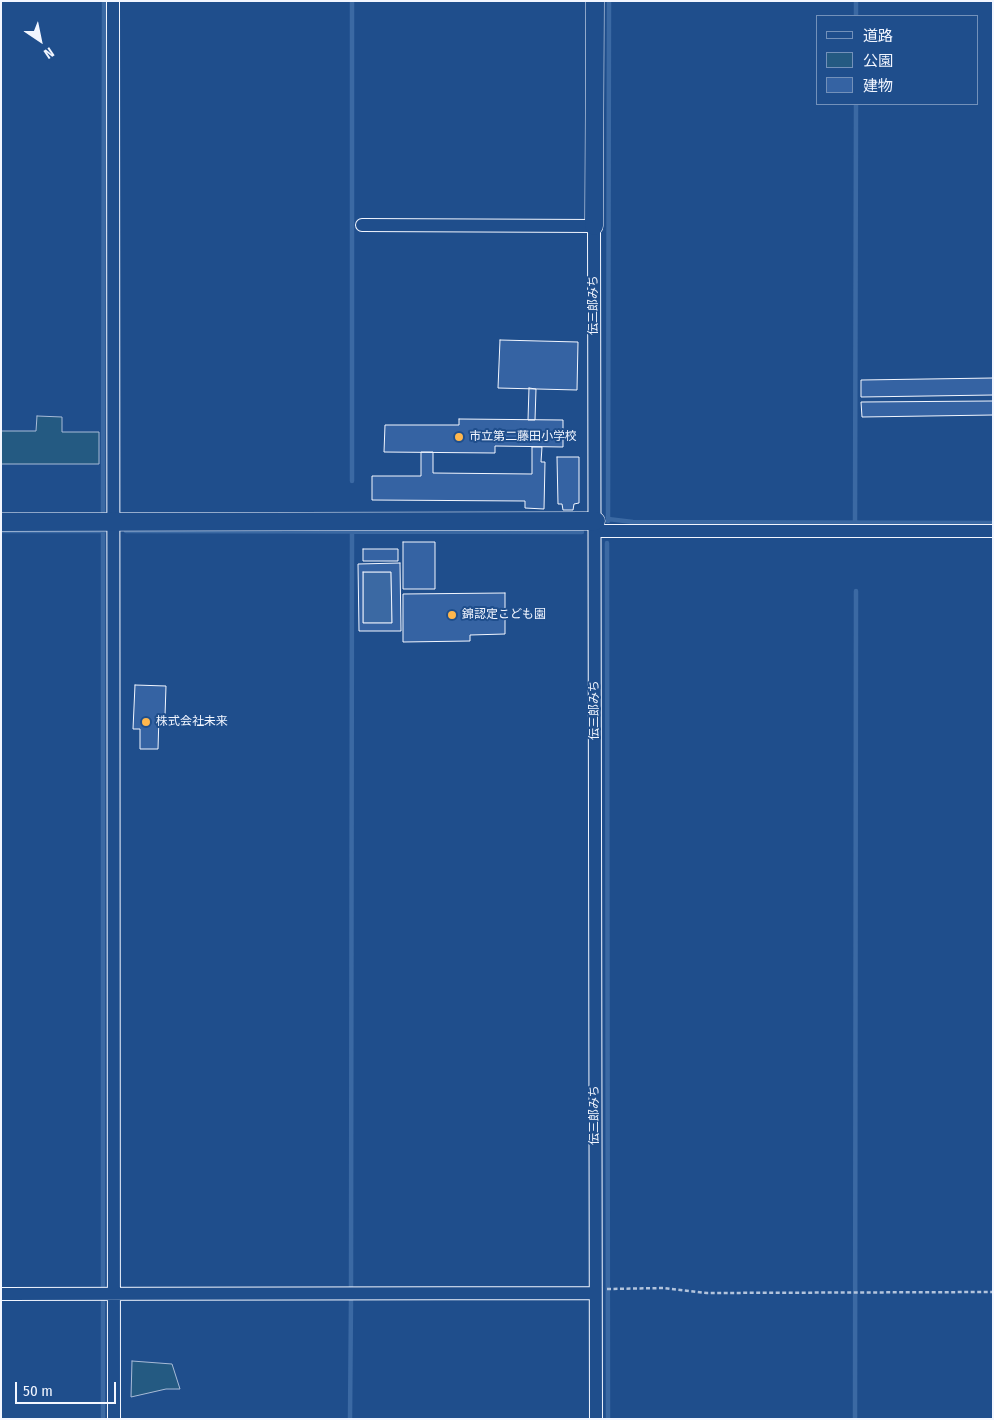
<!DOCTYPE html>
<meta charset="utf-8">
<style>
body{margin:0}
#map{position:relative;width:994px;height:1420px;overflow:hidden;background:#1f4e8c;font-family:"Fira Sans Condensed","Noto Sans JP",sans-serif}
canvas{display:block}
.frame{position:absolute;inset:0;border:2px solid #f2f6ff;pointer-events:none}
.legend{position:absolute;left:816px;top:15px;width:162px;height:90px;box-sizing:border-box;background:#1f4e8c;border:1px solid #7391ba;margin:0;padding:6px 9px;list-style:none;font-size:15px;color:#f2f6ff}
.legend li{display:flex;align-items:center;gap:10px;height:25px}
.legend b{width:25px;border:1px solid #7391ba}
.north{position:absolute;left:15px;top:15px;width:50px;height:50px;-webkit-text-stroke:4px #1f4e8c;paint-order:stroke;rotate:146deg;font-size:14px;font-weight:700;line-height:20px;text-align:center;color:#f2f6ff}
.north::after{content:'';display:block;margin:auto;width:18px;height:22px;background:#f2f6ff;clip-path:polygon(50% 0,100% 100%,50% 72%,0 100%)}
.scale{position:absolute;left:15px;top:1382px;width:101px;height:22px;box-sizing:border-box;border:2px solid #f2f6ff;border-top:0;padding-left:6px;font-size:15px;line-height:18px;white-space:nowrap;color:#f2f6ff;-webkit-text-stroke:4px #1f4e8c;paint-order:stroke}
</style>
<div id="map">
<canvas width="994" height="1420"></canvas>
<div class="frame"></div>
<ul class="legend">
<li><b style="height:6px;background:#1f4e8c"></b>道路</li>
<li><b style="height:14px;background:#245a82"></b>公園</li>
<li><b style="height:14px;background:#3563a3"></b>建物</li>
</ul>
<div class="north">N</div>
<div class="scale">50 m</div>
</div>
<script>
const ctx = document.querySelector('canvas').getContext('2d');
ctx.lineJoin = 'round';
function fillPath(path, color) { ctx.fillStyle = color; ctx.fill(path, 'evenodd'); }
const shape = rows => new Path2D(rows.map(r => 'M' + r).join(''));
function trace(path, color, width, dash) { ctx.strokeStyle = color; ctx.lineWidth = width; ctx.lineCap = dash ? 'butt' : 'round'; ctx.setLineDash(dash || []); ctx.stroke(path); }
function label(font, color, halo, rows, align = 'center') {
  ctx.font = font + ' "Fira Sans Condensed","Noto Sans JP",sans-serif'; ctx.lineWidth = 4; ctx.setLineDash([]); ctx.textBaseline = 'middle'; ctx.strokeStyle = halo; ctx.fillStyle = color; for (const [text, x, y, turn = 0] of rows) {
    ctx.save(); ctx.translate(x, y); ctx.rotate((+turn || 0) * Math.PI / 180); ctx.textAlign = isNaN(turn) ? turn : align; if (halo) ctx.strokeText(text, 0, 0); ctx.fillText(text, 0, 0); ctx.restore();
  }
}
const green = shape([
 [37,416,62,417,62,432,99,432,99,464,1,464,1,431,36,431,37,416],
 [132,1361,172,1364,180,1389,166,1389,131,1397,132,1361]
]);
const water = shape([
 [363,572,391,572,392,623,363,623,363,572]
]);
const stream = shape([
 [856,16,856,1],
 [352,481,352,1],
 [103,517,104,1],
 [608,519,633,522,993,523],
 [608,521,609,1],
 [855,524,856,104],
 [103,525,103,1419],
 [1,531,104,531],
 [126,531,582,532],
 [607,543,608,1419],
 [351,1288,352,530],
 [350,1419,351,1299],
 [855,1419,856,591]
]);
const building = shape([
 [500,340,578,342,577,390,498,388,500,340],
 [993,378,993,395,861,397,861,380,993,378],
 [529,388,536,389,535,420,528,420,529,388],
 [993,401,993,415,862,417,861,402,993,401],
 [459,419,563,420,563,447,495,446,495,453,384,452,385,425,459,425,459,419],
 [532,447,542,447,541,462,545,462,544,509,525,508,525,501,372,500,372,476,421,476,421,452,433,452,433,473,532,474,532,447],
 [557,457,579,457,579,503,574,504,573,510,563,510,562,504,558,504,557,457],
 [403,542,435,542,435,589,403,589,403,542],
 [363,549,398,549,398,561,363,561,363,549],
 [400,563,401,631,359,631,358,564,400,563],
 [363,572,391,572,392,623,363,623,363,572],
 [505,593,505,634,470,635,470,641,403,642,403,594,505,593],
 [135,685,166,686,165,716,159,716,158,749,140,749,140,729,133,729,135,685]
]);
const path = shape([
 [607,1289,664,1288,707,1293,993,1292]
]);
const street = shape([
 [113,1,114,1419],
 [362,225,594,226,596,1419],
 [596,531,993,531],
 [1,1294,595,1293]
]);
const secondary = shape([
 [594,226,595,1],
 [1,522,596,521]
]);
const markers = [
 [459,437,5,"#ffb74d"],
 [452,615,5,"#ffb74d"],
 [146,722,5,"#ffb74d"]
];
const streetNames = [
 ["伝三郎みち",594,305,-90],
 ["伝三郎みち",595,710,-90],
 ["伝三郎みち",595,1115,-90]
];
const poiNames = [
 ["市立第二藤田小学校",469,437],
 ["錦認定こども園",462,615],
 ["株式会社未来",156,722]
];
fillPath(green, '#245a82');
trace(green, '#a8bbd7', 1);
fillPath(water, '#3b69a3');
trace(water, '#a8bbd7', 1);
trace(stream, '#3b69a3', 4.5);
fillPath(building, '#3563a3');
trace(building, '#f2f6ff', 1);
trace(street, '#f2f6ff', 14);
trace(secondary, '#f2f6ff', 19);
trace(path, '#b3c4dc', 2.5, [4, 2.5]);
trace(street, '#1f4e8c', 12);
trace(secondary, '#1f4e8c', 18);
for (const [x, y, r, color] of markers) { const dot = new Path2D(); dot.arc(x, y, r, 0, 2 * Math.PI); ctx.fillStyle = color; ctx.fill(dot); trace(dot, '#1f4e8c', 2); }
label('12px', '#f2f6ff', '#1f4e8c', streetNames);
label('12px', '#f2f6ff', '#1f4e8c', poiNames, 'left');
</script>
